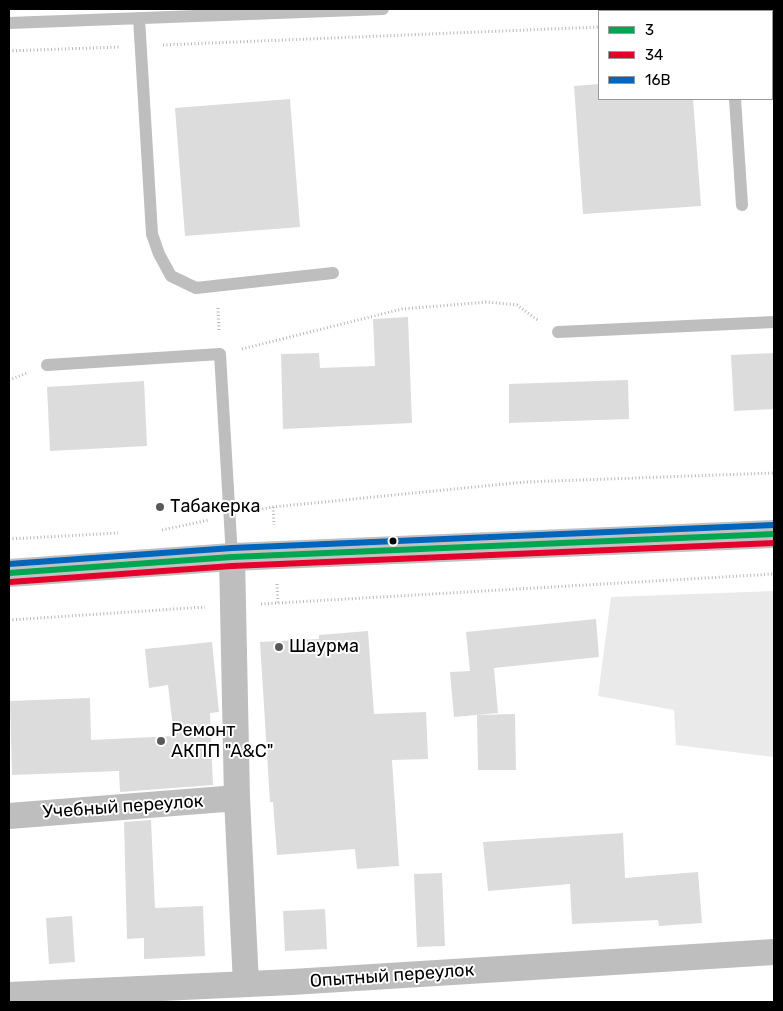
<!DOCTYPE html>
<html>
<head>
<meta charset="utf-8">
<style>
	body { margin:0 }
	#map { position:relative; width:783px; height:1011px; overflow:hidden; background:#fff; font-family:Rubik,sans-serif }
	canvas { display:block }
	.frame { position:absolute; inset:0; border:10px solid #000; pointer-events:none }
	.legend { position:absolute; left:598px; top:10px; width:175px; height:90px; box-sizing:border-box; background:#fff; border:1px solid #999; margin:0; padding:6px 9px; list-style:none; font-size:15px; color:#000 }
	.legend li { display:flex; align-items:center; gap:10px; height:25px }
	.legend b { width:25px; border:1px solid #999 }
</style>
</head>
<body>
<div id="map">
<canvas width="783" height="1011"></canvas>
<div class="frame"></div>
<ul class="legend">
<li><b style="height:6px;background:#00a651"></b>3</li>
<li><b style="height:6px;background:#e4002b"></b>34</li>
<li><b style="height:6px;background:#0065bd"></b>16В</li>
</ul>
</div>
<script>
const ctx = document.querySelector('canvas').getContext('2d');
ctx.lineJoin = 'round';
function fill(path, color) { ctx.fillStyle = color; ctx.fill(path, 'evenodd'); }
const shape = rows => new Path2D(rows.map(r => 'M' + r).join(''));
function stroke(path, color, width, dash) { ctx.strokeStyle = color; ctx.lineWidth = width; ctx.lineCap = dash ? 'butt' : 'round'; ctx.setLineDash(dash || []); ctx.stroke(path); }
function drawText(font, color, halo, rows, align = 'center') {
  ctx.font = font + ' Rubik,sans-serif'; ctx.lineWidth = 4; ctx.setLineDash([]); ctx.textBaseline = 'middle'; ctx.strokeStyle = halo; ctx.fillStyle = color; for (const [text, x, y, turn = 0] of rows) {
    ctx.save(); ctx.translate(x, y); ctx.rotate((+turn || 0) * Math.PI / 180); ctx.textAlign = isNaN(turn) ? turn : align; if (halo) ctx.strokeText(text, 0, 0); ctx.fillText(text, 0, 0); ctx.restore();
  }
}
fill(shape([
	[774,591,774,757,676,745,674,710,598,696,611,597]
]), '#eaeaea');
fill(shape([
	[599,84,599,99,693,99,701,206,583,214,574,86],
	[290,99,300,227,185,236,175,108],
	[408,317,412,423,283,429,281,354,319,353,320,368,375,366,373,319],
	[774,353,774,409,734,411,731,355],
	[628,380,629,419,509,423,509,384],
	[144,381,147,446,50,451,47,387],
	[596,619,599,657,494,668,498,713,454,717,450,672,470,671,466,632],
	[368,631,374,714,426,712,428,759,392,760,399,866,357,869,355,849,277,855,273,802,270,802,260,642,319,639,319,635],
	[212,642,219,712,210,713,213,785,120,792,119,771,12,775,10,701,90,698,91,740,174,736,168,685,149,688,145,649],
	[515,714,516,770,478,770,477,715],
	[151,820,155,908,203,906,205,956,144,959,144,938,127,939,124,822],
	[623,833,625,878,698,872,702,923,659,926,658,920,572,924,570,884,488,891,483,842],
	[442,873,445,946,417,947,414,874],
	[325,909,327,949,285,951,283,911],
	[72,916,75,962,49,964,46,918]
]), '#dcdcdc');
stroke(shape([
	[772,19,774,19],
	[163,45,599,27],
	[9,51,119,47],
	[218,308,219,332],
	[242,349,402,309,487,302,517,305,539,321],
	[9,380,27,373],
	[273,507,274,525],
	[252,511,273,507,525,482,774,473],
	[162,530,209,520],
	[9,539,118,533],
	[277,584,278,603],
	[261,604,774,574],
	[9,620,205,607]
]), '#b8b8b8', 3, [1, 2.5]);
stroke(shape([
	[729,9,729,11],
	[139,18,152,234,159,254,171,276,196,288,333,273],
	[9,23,383,9],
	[735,99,742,205],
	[558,332,774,322],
	[47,365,220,354,232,557]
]), '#bebebe', 12);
stroke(shape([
	[232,557,237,798,246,984],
	[9,816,237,798],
	[9,995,292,982,774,952]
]), '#bebebe', 26);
stroke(shape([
	[9,573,232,557,774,534]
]), '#c1c1c1', 28);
stroke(shape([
	[9,573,232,557,774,534]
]), '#00a651', 6);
stroke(shape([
	[10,582,232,566,774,543]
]), '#e4002b', 6);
stroke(shape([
	[9,564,232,548,774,525]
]), '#0065bd', 6);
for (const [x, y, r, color] of [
	[160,507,5,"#595959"],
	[393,541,4.5,"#000"],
	[279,647,5,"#595959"],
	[161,741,5,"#595959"]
]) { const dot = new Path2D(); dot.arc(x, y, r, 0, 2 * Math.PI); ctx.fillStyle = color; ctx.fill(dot); stroke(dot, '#fff', 2); }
drawText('18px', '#000', '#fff', [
	["Табакерка",170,507],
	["Шаурма",289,647],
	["Ремонт",171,731],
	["АКПП \"A&C\"",171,752]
], 'left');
drawText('18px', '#000', '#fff', [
	["Учебный переулок",123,807,-4],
	["Опытный переулок",392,976,-4]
]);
</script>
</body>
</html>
